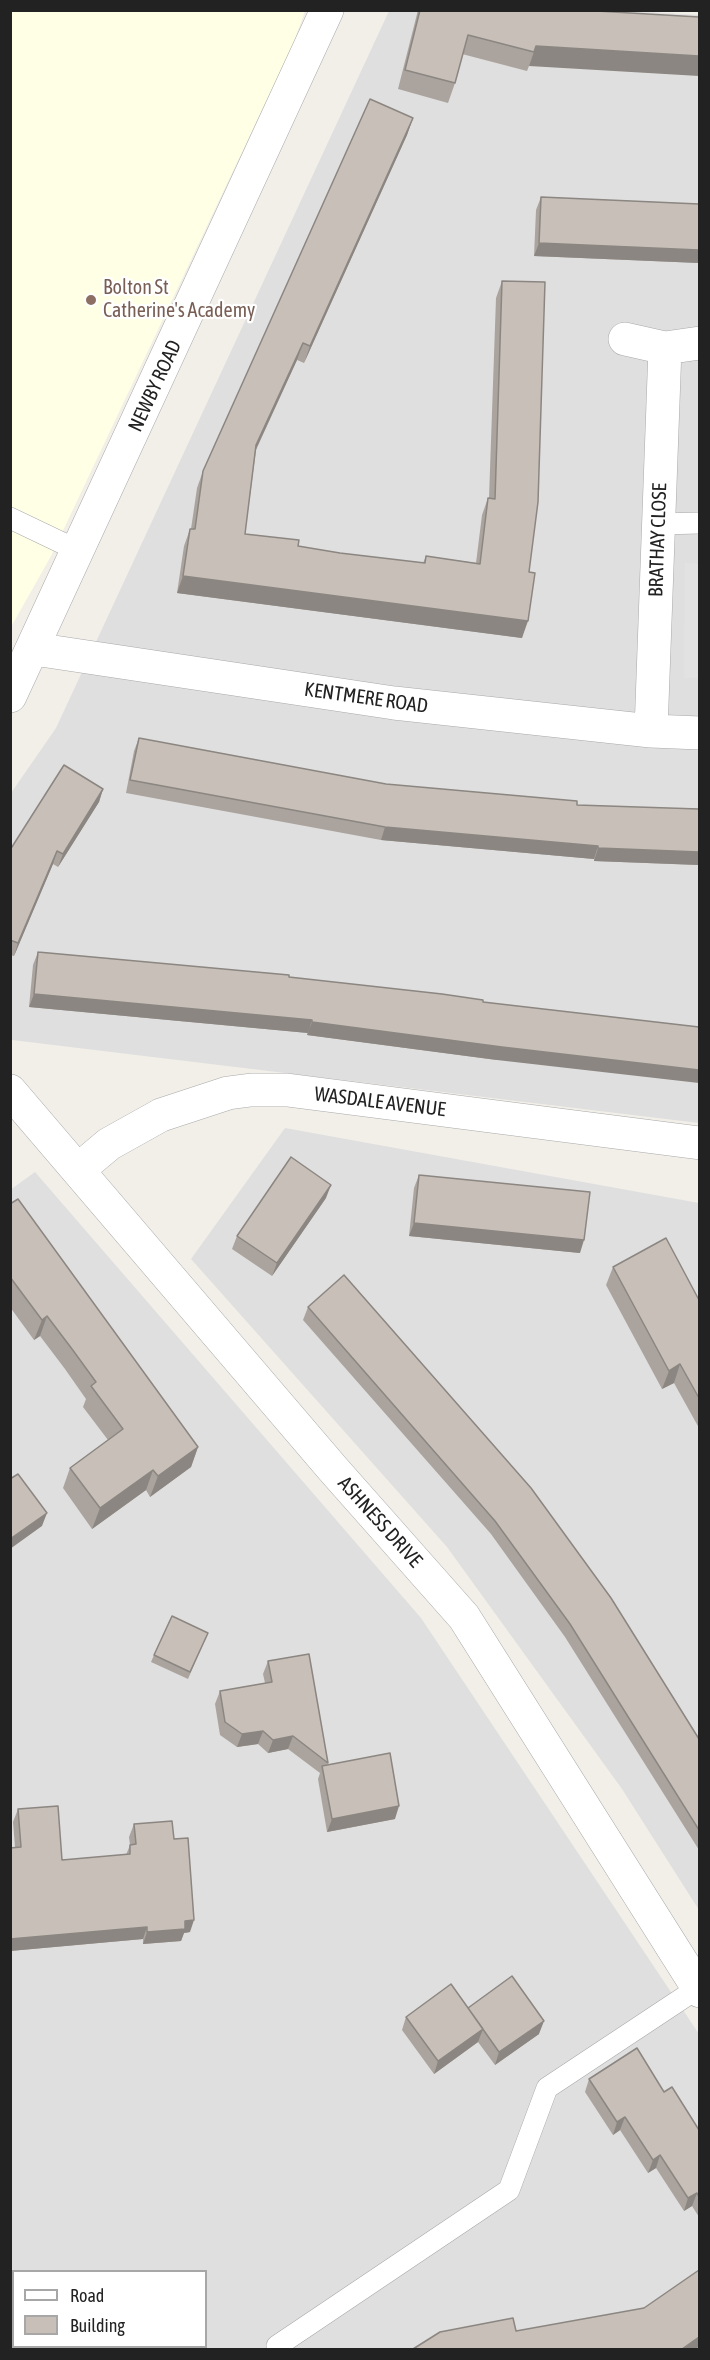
<!DOCTYPE html>
<html>
<head>
<meta charset="utf-8">
<style>
	body { margin:0 }
	#map { position:relative; width:710px; height:2360px; overflow:hidden; background:#f2efe9; font-family:"Asap Condensed",sans-serif }
	canvas { display:block }
	.frame { position:absolute; inset:0; border:12px solid #222; pointer-events:none }
	.legend { position:absolute; left:12px; top:2270px; width:195px; height:78px; box-sizing:border-box; background:#fff; border:2px solid #a7a7a7; margin:0; padding:8px 10px; list-style:none; font-size:18px; color:#222 }
	.legend li { display:flex; align-items:center; gap:12px; height:30px }
	.legend b { width:30px; border:2px solid #a7a7a7 }
</style>
</head>
<body>
<div id="map">
<canvas width="710" height="2360"></canvas>
<div class="frame"></div>
<ul class="legend">
<li><b style="height:8px;background:#fff"></b>Road</li>
<li><b style="height:16px;background:#c7bfb8"></b>Building</li>
</ul>
</div>
<script>
const ctx = document.querySelector('canvas').getContext('2d');
ctx.lineJoin = 'round';
function fill(path, color) { ctx.fillStyle = color; ctx.fill(path, 'evenodd'); }
const shape = rows => new Path2D(rows.map(r => 'M' + r).join(''));
function stroke(path, color, width, dash) { ctx.strokeStyle = color; ctx.lineWidth = width; ctx.lineCap = dash ? 'butt' : 'round'; ctx.setLineDash(dash || []); ctx.stroke(path); }
function drawText(font, color, halo, rows, align = 'center') {
  ctx.font = font + ' "Asap Condensed",sans-serif'; ctx.lineWidth = 4.5; ctx.setLineDash([]); ctx.textBaseline = 'middle'; ctx.strokeStyle = halo; ctx.fillStyle = color; for (const [text, x, y, turn = 0] of rows) {
    ctx.save(); ctx.translate(x, y); ctx.rotate((+turn || 0) * Math.PI / 180); ctx.textAlign = isNaN(turn) ? turn : align; if (halo) ctx.strokeText(text, 0, 0); ctx.fillText(text, 0, 0); ctx.restore();
  }
}
fill(shape([
	[610,10,699,15,699,1123,12,1040,11,1038,11,793,56,728,389,11],
	[285,1128,699,1203,699,1910,622,1789,447,1547,191,1259],
	[35,1172,421,1618,699,2034,699,2349,28,2349,27,2347,206,2346,206,2272,14,2272,13,2313,11,2305,10,1190]
]), '#e0dfdf');
fill(shape([
	[11,11,305,11,293,44,51,556,11,627]
]), '#ffffe5');
fill(shape([
	[685,563,699,564,699,678,684,678]
]), '#e2e2e2');
const lane = shape([
	[10,518,79,551],
	[658,524,700,523],
	[277,2346,509,2190,547,2088,698,1988]
]);
const street = shape([
	[625,339,665,348,700,343],
	[34,649,394,703,651,731,700,733],
	[10,696,327,10],
	[651,731,665,348],
	[10,1091,333,1469,464,1617,700,1991],
	[78,1170,109,1144,161,1115,228,1093,251,1090,287,1090,700,1143]
]);
stroke(lane, '#a9a9a9', 22);
stroke(street, '#a9a9a9', 34);
stroke(lane, '#fff', 21);
stroke(street, '#fff', 33);
fill(shape([
	[418,10,579,10,529,66,527,71,462,54,455,83,448,103,398,89],
	[413,118,407,135,304,363,297,360,256,450,245,534,298,546,340,553,423,563,426,556,476,563,482,515,488,498,489,498,496,298,502,281,529,572,522,638,177,593,184,546,190,529,191,529,197,488,203,471],
	[541,197,699,204,699,263,534,256,536,210],
	[139,738,386,784,577,805,699,809,699,865,594,861,594,859,381,840,126,793,134,751],
	[103,789,99,802,58,867,53,864,14,956,10,955,10,850],
	[38,952,289,977,483,1002,497,1060,307,1035,308,1033,29,1007,33,965],
	[419,1175,580,1253,409,1236,414,1188],
	[326,1198,272,1276,232,1249,237,1236],
	[10,1204,198,1447,191,1467,150,1497,146,1490,92,1529,63,1488,70,1468,108,1440,83,1407,86,1399,65,1369,40,1336,34,1340,10,1307],
	[613,1267,699,1300,699,1428,674,1383,662,1389,606,1285],
	[308,1307,699,1739,699,1850,565,1637,491,1534,303,1320],
	[208,1633,188,1679,151,1662,154,1655],
	[268,1661,328,1763,327,1765,395,1819,327,1832,318,1779,320,1773,288,1749,268,1753,258,1744,237,1747,220,1735,215,1704,220,1691,265,1683,263,1674],
	[18,1809,62,1860,126,1855,130,1845,129,1837,134,1824,174,1839,190,1932,184,1933,181,1941,143,1944,143,1939,10,1951,10,1848,15,1847,13,1822],
	[468,2008,539,2034,495,2065,478,2042,434,2074,402,2030,406,2017],
	[589,2079,664,2092,699,2130,699,2217,692,2206,684,2211,656,2168,648,2173,620,2130,613,2135,585,2092]
]), '#aba49e');
fill(shape([
	[536,46,699,56,699,76,529,66],
	[413,118,407,135,304,363,310,346],
	[539,243,699,250,699,263,534,256],
	[303,343,297,360,250,462,256,445],
	[183,576,528,621,522,638,177,593],
	[103,789,99,802,58,867,63,854],
	[385,827,598,846,594,859,381,840],
	[598,848,699,852,699,865,594,861],
	[57,851,53,864,14,956,18,943],
	[34,994,312,1020,308,1033,29,1007],
	[312,1022,699,1070,699,1083,497,1060,307,1035],
	[331,1185,326,1198,272,1276,277,1263],
	[414,1223,584,1240,580,1253,409,1236],
	[47,1316,40,1336,34,1340,42,1320],
	[680,1364,674,1383,662,1389,669,1371],
	[198,1447,191,1467,150,1497,158,1476],
	[153,1470,146,1490,92,1529,100,1508],
	[47,1513,42,1526,10,1549,10,1539],
	[263,1731,258,1744,237,1747,242,1734],
	[293,1736,288,1749,268,1753,273,1740],
	[399,1806,395,1819,327,1832,332,1819],
	[194,1920,190,1932,184,1933,181,1941,143,1944,147,1932,185,1921],
	[147,1927,143,1939,10,1951,10,1939],
	[544,2021,539,2034,495,2065,499,2052],
	[483,2029,478,2042,434,2074,438,2061],
	[625,2117,620,2130,613,2135,617,2122],
	[660,2155,656,2168,648,2173,653,2160],
	[697,2193,692,2206,684,2211,688,2198],
	[699,2337,699,2347,695,2349,682,2349]
]), '#8b8681');
const building = shape([
	[420,10,579,10,699,17,699,56,536,46,534,52,468,35,455,83,405,70,420,10],
	[370,99,413,118,310,346,303,343,256,445,245,534,299,540,298,546,340,553,425,563,426,556,480,564,488,498,495,499,502,281,545,282,538,502,529,572,535,573,528,621,183,576,190,529,195,529,203,471,370,99],
	[541,197,699,204,699,250,539,243,541,197],
	[139,738,386,784,577,801,577,805,699,809,699,852,598,848,598,846,385,827,130,780,139,738],
	[64,765,103,789,63,854,57,851,18,943,10,940,10,850,64,765],
	[38,952,289,975,289,977,442,994,483,1000,483,1002,699,1027,699,1070,502,1047,312,1022,312,1020,34,994,38,952],
	[291,1157,331,1185,277,1263,237,1236,291,1157],
	[419,1175,590,1192,584,1240,414,1223,419,1175],
	[18,1199,198,1447,158,1476,153,1470,100,1508,70,1468,123,1429,91,1386,96,1382,72,1349,47,1316,42,1320,10,1277,10,1204,18,1199],
	[666,1238,699,1300,699,1398,680,1364,669,1371,613,1267,666,1238],
	[344,1275,531,1488,611,1598,699,1739,699,1830,570,1624,495,1521,308,1307,344,1275],
	[18,1474,47,1513,10,1539,10,1479,18,1474],
	[172,1616,208,1633,190,1672,154,1655,172,1616],
	[309,1654,328,1763,293,1736,273,1740,263,1731,242,1734,225,1722,220,1691,272,1682,268,1661,309,1654],
	[390,1753,399,1806,332,1819,322,1766,390,1753],
	[58,1806,62,1860,130,1854,130,1845,136,1844,134,1824,172,1821,174,1839,188,1838,194,1920,185,1921,185,1929,147,1932,147,1927,10,1939,10,1848,21,1847,18,1809,58,1806],
	[512,1976,544,2021,499,2052,468,2008,512,1976],
	[451,1984,483,2029,438,2061,406,2017,451,1984],
	[637,2048,664,2092,672,2087,699,2130,699,2197,697,2193,688,2198,660,2155,653,2160,625,2117,617,2122,589,2079,637,2048],
	[699,2270,699,2337,682,2349,413,2349,440,2332,513,2318,516,2331,644,2308,699,2270]
]);
fill(building, '#c7bfb8');
stroke(building, '#8b8681', 1.5);
for (const [x, y, r, color] of [
	[91,300,6,"#8d6e63"]
]) { const dot = new Path2D(); dot.arc(x, y, r, 0, 2 * Math.PI); ctx.fillStyle = color; ctx.fill(dot); stroke(dot, '#fff', 2); }
drawText('20px', '#785e54', '#fff', [
	["Bolton St",103,288],
	["Catherine's Academy",103,311]
], 'left');
drawText('20px', '#222', '#fff', [
	["NEWBY ROAD",155,386,-65],
	["BRATHAY CLOSE",658,540,-88],
	["KENTMERE ROAD",366,698,8],
	["WASDALE AVENUE",380,1102,7],
	["ASHNESS DRIVE",380,1522,48]
]);
</script>
</body>
</html>
